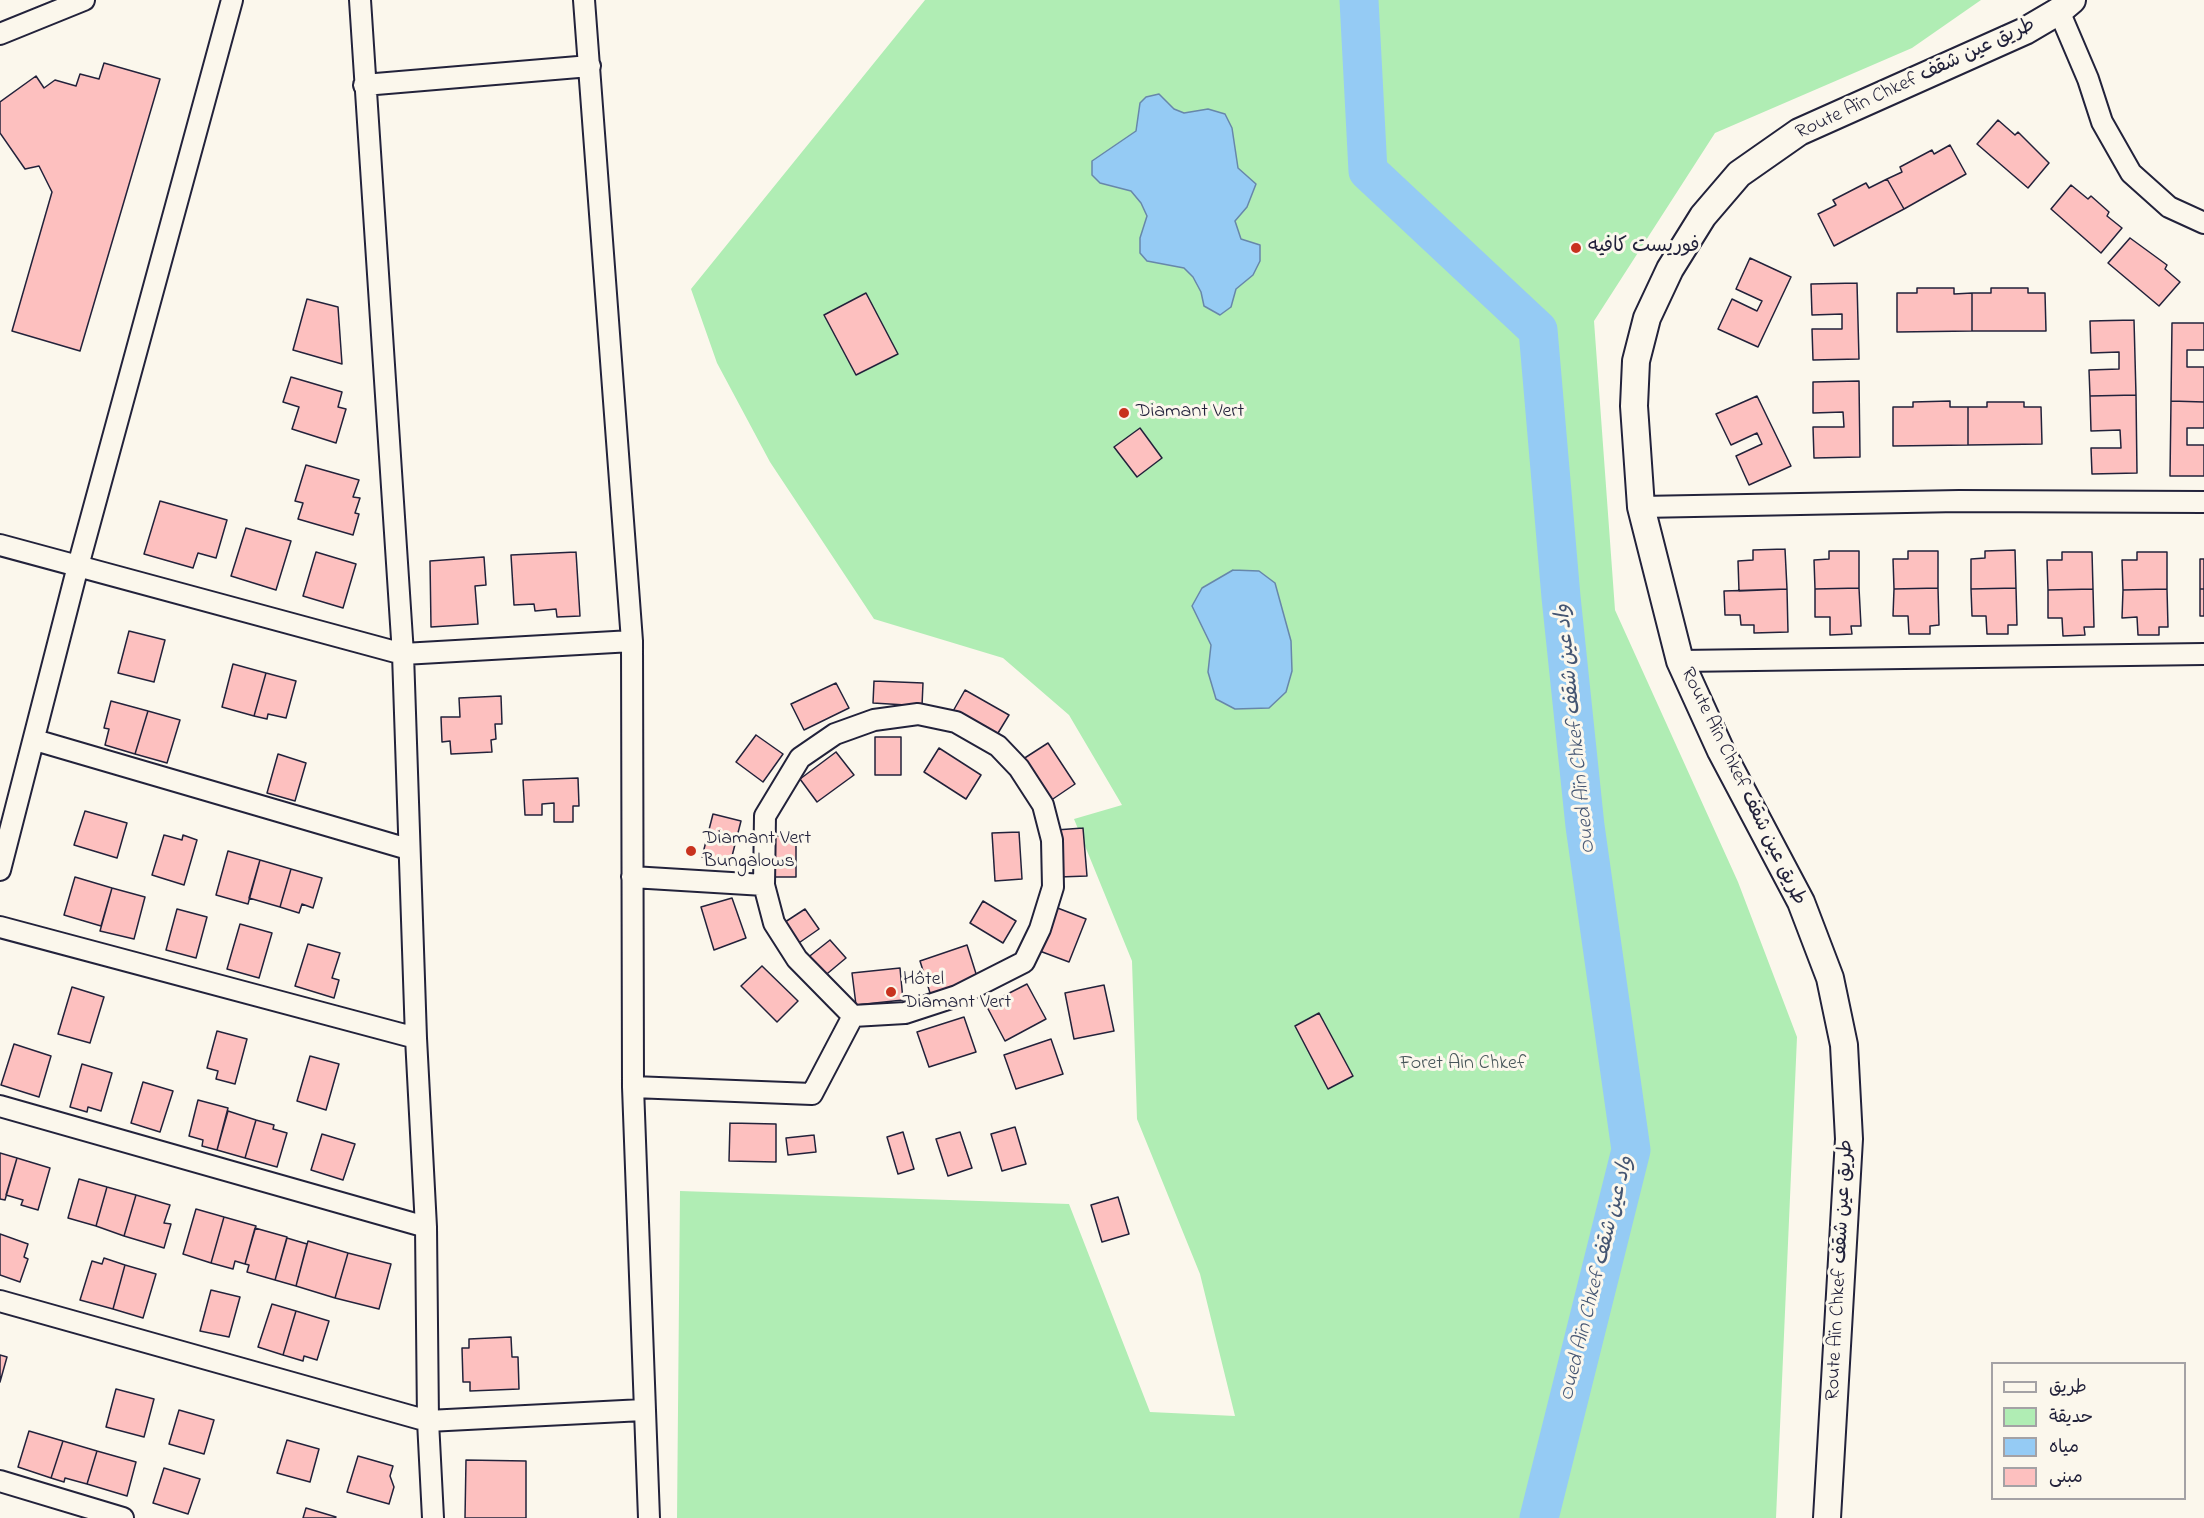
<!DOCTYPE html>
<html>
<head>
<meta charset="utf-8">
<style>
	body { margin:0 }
	#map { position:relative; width:2204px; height:1518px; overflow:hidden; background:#fbf7ec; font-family:"Indie Flower","Playpen Sans Arabic",sans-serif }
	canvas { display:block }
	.legend { position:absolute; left:1991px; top:1362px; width:195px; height:138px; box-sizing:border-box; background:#fbf7ec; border:2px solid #a4a2a5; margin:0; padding:8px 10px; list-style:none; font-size:18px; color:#22223b }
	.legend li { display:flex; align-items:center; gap:12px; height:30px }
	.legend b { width:30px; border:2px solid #a4a2a5 }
</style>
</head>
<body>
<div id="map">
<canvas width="2204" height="1518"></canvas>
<ul class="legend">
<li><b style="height:8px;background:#fbf7ec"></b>طريق</li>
<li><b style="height:16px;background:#b0edb4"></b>حديقة</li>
<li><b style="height:16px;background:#95cbf4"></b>مياه</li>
<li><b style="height:16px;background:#fdc0bf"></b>مبنى</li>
</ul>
</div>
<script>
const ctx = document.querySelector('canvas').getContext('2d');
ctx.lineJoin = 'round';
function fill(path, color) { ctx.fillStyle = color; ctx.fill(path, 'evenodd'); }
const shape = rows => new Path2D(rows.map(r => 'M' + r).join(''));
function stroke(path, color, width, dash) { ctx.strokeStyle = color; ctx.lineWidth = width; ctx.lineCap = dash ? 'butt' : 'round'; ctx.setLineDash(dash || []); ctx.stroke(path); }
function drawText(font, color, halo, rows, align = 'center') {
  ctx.font = font + ' "Indie Flower","Playpen Sans Arabic",sans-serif'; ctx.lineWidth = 6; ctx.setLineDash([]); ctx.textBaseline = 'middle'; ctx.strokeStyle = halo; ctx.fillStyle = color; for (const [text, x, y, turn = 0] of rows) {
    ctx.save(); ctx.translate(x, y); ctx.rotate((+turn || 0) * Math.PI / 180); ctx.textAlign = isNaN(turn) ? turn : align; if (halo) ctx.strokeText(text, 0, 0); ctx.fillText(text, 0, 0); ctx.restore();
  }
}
fill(shape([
	[925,0,1981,0,1912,48,1715,133,1594,321,1615,610,1738,882,1797,1037,1776,1518,677,1518,680,1191,1069,1204,1150,1412,1235,1416,1200,1274,1137,1119,1132,961,1074,819,1122,805,1069,715,1003,658,874,619,770,462,717,363,691,289]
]), '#b0edb4');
const water = shape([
	[1159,94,1174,109,1184,113,1208,109,1225,114,1232,128,1238,168,1256,184,1247,207,1235,221,1241,239,1260,245,1260,261,1253,275,1236,289,1231,307,1220,315,1204,306,1201,292,1193,277,1184,268,1147,261,1140,253,1140,238,1147,216,1141,203,1131,191,1100,183,1092,175,1092,161,1136,131,1140,103,1146,97,1159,94],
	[1233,570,1259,571,1275,583,1291,641,1292,671,1286,692,1269,708,1235,709,1216,699,1208,672,1211,645,1192,606,1202,588,1233,570]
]);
fill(water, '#95cbf4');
stroke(water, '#6787aa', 1.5);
stroke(shape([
	[1359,0,1368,171,1538,330,1561,597,1585,826,1631,1150,1539,1518]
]), '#95cbf4', 39);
const building = shape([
	[104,63,160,79,80,351,12,331,52,192,39,166,25,169,0,133,0,102,36,76,44,88,55,80,76,86,80,74,99,79,104,63],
	[1998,120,2015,135,2018,132,2049,163,2028,188,1977,144,1998,120],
	[1950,145,1966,174,1904,209,1887,179,1902,172,1900,167,1932,150,1934,154,1950,145],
	[1887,179,1904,209,1834,246,1818,214,1836,205,1833,200,1866,183,1869,188,1887,179],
	[2071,185,2088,199,2091,196,2109,212,2107,216,2122,228,2101,253,2051,209,2071,185],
	[2130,238,2167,265,2165,269,2180,282,2159,306,2108,263,2130,238],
	[1750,258,1791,277,1758,347,1718,329,1732,299,1757,311,1762,301,1736,289,1750,258],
	[1857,283,1859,359,1813,360,1812,329,1842,329,1842,314,1812,315,1811,284,1857,283],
	[1917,288,1954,288,1954,294,1972,293,1972,331,1897,332,1897,293,1917,293,1917,288],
	[1991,288,2028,288,2028,293,2045,293,2046,331,1972,331,1972,293,1991,293,1991,288],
	[866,293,898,354,856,375,824,315,866,293],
	[307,299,338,307,342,364,293,350,307,299],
	[2134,320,2136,395,2090,396,2089,370,2119,369,2119,352,2091,353,2090,321,2134,320],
	[2172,323,2204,323,2204,350,2187,350,2187,367,2204,367,2204,402,2171,401,2172,323],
	[291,377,342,392,338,407,346,409,336,443,292,429,299,407,283,402,291,377],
	[1859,381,1860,457,1814,458,1813,427,1844,427,1843,412,1813,413,1813,382,1859,381],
	[2136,395,2137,473,2092,474,2091,448,2121,448,2120,430,2091,431,2090,396,2136,395],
	[1757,396,1791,466,1749,485,1736,456,1762,444,1757,433,1731,445,1716,414,1757,396],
	[1950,401,1950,407,1968,407,1968,445,1893,446,1893,407,1913,407,1913,402,1950,401],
	[2171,401,2204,402,2204,428,2187,428,2187,445,2204,445,2204,476,2170,476,2171,401],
	[1987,402,2024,402,2024,407,2041,407,2042,444,1968,445,1968,407,1987,407,1987,402],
	[1140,428,1162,458,1137,477,1114,447,1140,428],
	[306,465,359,480,353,497,360,498,355,513,359,514,353,535,298,519,303,503,295,501,306,465],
	[160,501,227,520,216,558,198,553,193,568,144,554,160,501],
	[246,528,291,541,276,590,231,576,246,528],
	[1785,549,1787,589,1739,591,1738,561,1753,560,1753,550,1785,549],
	[2015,550,2016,588,1971,589,1971,559,1985,558,1985,551,2015,550],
	[1829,551,1859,551,1859,588,1815,589,1814,560,1829,559,1829,551],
	[1908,551,1938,551,1938,588,1894,589,1893,559,1908,559,1908,551],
	[316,552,356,564,343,608,303,596,316,552],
	[576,552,580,616,557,617,556,609,535,611,534,604,514,605,511,555,576,552],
	[2062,552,2092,552,2093,589,2048,590,2047,560,2062,560,2062,552],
	[2137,552,2167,552,2167,589,2123,590,2122,560,2137,560,2137,552],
	[484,557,486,585,475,586,478,624,431,627,430,561,484,557],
	[2200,559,2204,559,2204,589,2200,589,2200,559],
	[1859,588,1861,626,1851,626,1852,634,1830,635,1830,617,1815,617,1815,589,1859,588],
	[1938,588,1939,625,1930,626,1930,634,1909,634,1908,616,1893,616,1894,589,1938,588],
	[2016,588,2017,625,2008,625,2008,634,1987,634,1986,616,1972,616,1971,589,2016,588],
	[1787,589,1788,632,1754,633,1754,625,1741,625,1740,615,1725,615,1724,591,1787,589],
	[2093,589,2094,627,2084,627,2085,635,2063,636,2062,618,2048,618,2048,590,2093,589],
	[2167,589,2168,627,2159,627,2159,635,2138,635,2137,617,2122,618,2123,590,2167,589],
	[2200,589,2204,589,2204,616,2200,616,2200,589],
	[129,631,165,640,154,682,118,673,129,631],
	[233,664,266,673,254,716,222,707,233,664],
	[266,673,296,681,286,718,268,714,267,719,254,716,266,673],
	[874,681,923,683,922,706,873,703,874,681],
	[836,683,849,708,804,730,791,704,836,683],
	[965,690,1009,715,995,738,952,713,965,690],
	[501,696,502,724,495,724,496,739,491,740,492,752,451,754,450,741,442,742,441,717,460,717,459,698,501,696],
	[111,701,148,711,135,754,105,745,109,729,104,728,111,701],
	[148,711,180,720,167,763,135,754,148,711],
	[756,735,783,754,763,782,736,762,756,735],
	[875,737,901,737,901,775,875,775,875,737],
	[1048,743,1075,784,1047,803,1020,761,1048,743],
	[939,748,981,775,966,799,924,772,939,748],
	[836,752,854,775,817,802,800,779,836,752],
	[278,754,306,763,295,801,267,793,278,754],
	[578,778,579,806,573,806,573,822,554,822,554,803,542,804,542,815,525,815,523,780,578,778],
	[85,811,127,823,117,858,74,845,85,811],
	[713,814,741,821,730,864,702,857,713,814],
	[1083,828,1087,876,1059,877,1056,830,1083,828],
	[1019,832,1022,879,995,881,992,833,1019,832],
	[164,835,182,840,183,835,197,840,184,885,152,875,164,835],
	[768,836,796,836,796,877,767,877,768,836],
	[228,851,260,860,248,904,216,895,228,851],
	[260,860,291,869,280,907,249,898,260,860],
	[291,869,322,878,313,908,302,904,299,913,280,907,291,869],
	[75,877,112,888,101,926,64,915,75,877],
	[112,888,145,897,134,939,100,931,112,888],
	[732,898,746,938,714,950,701,907,732,898],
	[983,901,1016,921,1003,943,970,923,983,901],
	[1055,907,1086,919,1069,962,1037,950,1055,907],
	[177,909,207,917,196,958,166,950,177,909],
	[805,909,819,929,793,947,779,926,805,909],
	[240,924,272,933,259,978,227,969,240,924],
	[830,940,846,958,822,978,806,959,830,940],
	[308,944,340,953,332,978,339,980,334,998,295,986,308,944],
	[967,945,978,980,931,996,920,961,967,945],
	[762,966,798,1001,777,1022,741,986,762,966],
	[900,968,903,1000,856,1005,852,973,900,968],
	[1027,984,1046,1019,1005,1041,986,1005,1027,984],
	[1104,985,1114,1031,1074,1039,1065,993,1104,985],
	[72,987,104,997,90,1043,58,1034,72,987],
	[1319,1013,1353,1076,1328,1089,1295,1026,1319,1013],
	[964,1017,976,1052,929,1067,917,1032,964,1017],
	[217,1031,247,1039,235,1084,216,1079,218,1071,207,1068,217,1031],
	[1051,1039,1063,1074,1016,1089,1004,1055,1051,1039],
	[14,1044,51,1056,39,1097,1,1085,14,1044],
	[310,1056,339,1064,326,1110,297,1101,310,1056],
	[82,1064,112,1073,101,1111,88,1107,87,1112,70,1107,82,1064],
	[143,1082,173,1091,160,1132,131,1123,143,1082],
	[198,1100,228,1108,217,1150,202,1146,203,1140,189,1136,198,1100],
	[228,1111,256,1120,245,1158,217,1150,228,1111],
	[256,1120,274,1125,273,1129,287,1133,277,1167,245,1158,256,1120],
	[730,1123,776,1124,776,1162,729,1161,730,1123],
	[1015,1127,1026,1164,1002,1171,991,1134,1015,1127],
	[903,1132,914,1169,898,1174,887,1137,903,1132],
	[960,1132,972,1168,948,1176,936,1139,960,1132],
	[322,1134,355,1144,343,1180,311,1170,322,1134],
	[814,1135,816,1152,788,1155,786,1138,814,1135],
	[0,1153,17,1158,5,1200,0,1199,0,1153],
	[17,1158,50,1168,38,1210,21,1205,23,1200,6,1195,17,1158],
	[79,1179,107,1187,96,1226,68,1218,79,1179],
	[107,1187,136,1195,124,1236,96,1226,107,1187],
	[136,1195,170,1205,164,1223,171,1224,164,1248,124,1236,136,1195],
	[1118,1197,1129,1234,1102,1242,1091,1205,1118,1197],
	[196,1209,224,1217,211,1263,183,1254,196,1209],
	[224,1217,256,1226,245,1264,235,1261,233,1269,211,1263,224,1217],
	[255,1228,287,1237,275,1280,247,1272,249,1265,245,1264,255,1228],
	[0,1234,28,1244,24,1257,28,1259,20,1282,0,1275,0,1234],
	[287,1238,307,1244,296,1286,275,1280,287,1238],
	[308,1241,348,1253,335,1298,296,1286,308,1241],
	[348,1253,391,1264,379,1309,335,1298,348,1253],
	[104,1258,125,1265,113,1309,80,1300,92,1261,102,1264,104,1258],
	[125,1265,156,1274,143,1318,113,1309,125,1265],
	[211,1290,240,1297,229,1337,200,1331,211,1290],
	[272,1304,296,1311,283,1355,258,1347,272,1304],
	[296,1311,329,1321,317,1360,304,1356,303,1361,283,1355,296,1311],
	[511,1337,512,1357,518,1357,519,1389,470,1391,470,1382,463,1382,462,1348,469,1348,469,1339,511,1337],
	[0,1355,7,1357,0,1382,0,1355],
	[116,1389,154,1399,144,1437,106,1427,116,1389],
	[179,1410,214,1420,204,1454,169,1444,179,1410],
	[29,1431,63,1441,51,1478,18,1467,29,1431],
	[287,1440,319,1449,310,1482,277,1473,287,1440],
	[63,1441,97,1451,87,1484,65,1478,64,1482,51,1478,63,1441],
	[97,1451,136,1462,127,1496,87,1484,97,1451],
	[358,1456,393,1466,390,1476,394,1487,389,1504,347,1492,358,1456],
	[466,1460,526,1461,526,1518,465,1518,466,1460],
	[164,1468,200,1479,188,1514,153,1503,164,1468],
	[306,1508,336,1517,335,1518,303,1518,306,1508]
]);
fill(building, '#fdc0bf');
stroke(building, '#22223b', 1.5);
const minor = shape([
	[360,0,403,654,416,1038,426,1227,428,1421,433,1518],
	[584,0,632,641,633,1087,649,1518],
	[2059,11,2088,79,2102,122,2131,173,2169,207,2204,223],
	[0,34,84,0],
	[364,85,590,66],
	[1641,507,1959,501,2204,502],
	[0,545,403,654,632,641],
	[1680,661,2204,654],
	[35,740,408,849],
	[0,870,78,566,232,0],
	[632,877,764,885],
	[0,927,416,1038],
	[633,1087,812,1094,853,1016,905,1013,957,996,1024,962,1040,929,1053,887,1052,840,1043,805,1019,768,998,746,956,722,918,714,874,720,835,734,800,758,765,816,764,885,774,923,797,959,853,1016],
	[0,1106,426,1227],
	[0,1301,428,1421,643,1410],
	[0,1481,123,1518]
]);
const tertiary = shape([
	[1827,1518,1849,1139,1844,1045,1830,978,1801,902,1721,751,1680,661,1641,507,1634,406,1636,361,1647,318,1670,269,1703,216,1739,174,1799,132,2025,31,2059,11,2072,0]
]);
stroke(minor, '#22223b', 24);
stroke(tertiary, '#22223b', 30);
stroke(minor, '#fbf7ec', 20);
stroke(tertiary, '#fbf7ec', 26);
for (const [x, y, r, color] of [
	[1576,248,6,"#c8321e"],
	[1124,413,6,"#c8321e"],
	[691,851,6,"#c8321e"],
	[891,992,6,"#c8321e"]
]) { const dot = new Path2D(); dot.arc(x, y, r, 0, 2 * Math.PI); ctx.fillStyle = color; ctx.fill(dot); stroke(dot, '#fbf7ec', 2); }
drawText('20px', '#22223b', '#fbf7ec', [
	["Route Aïn Chkef طريق عين شقف",1916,80,-25],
	["Route Aïn Chkef طريق عين شقف",1742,787,64],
	["Route Aïn Chkef طريق عين شقف",1841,1270,-87]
]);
drawText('20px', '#22223b', '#fbf7ec', [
	["فوريست كافيه",1588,248],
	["Diamant Vert",1136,413],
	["Diamant Vert",703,840],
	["Bungalows",703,863],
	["Hôtel",903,981],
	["Diamant Vert",903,1004]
], 'left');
drawText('20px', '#465559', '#fbf7ec', [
	["Foret Ain Chkef",1463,1065]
]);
drawText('italic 21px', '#445572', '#fbf7ec', [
	["Oued Aïn Chkef واد عين شقف",1577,729,-96],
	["Oued Aïn Chkef واد عين شقف",1598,1279,-76]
]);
</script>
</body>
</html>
